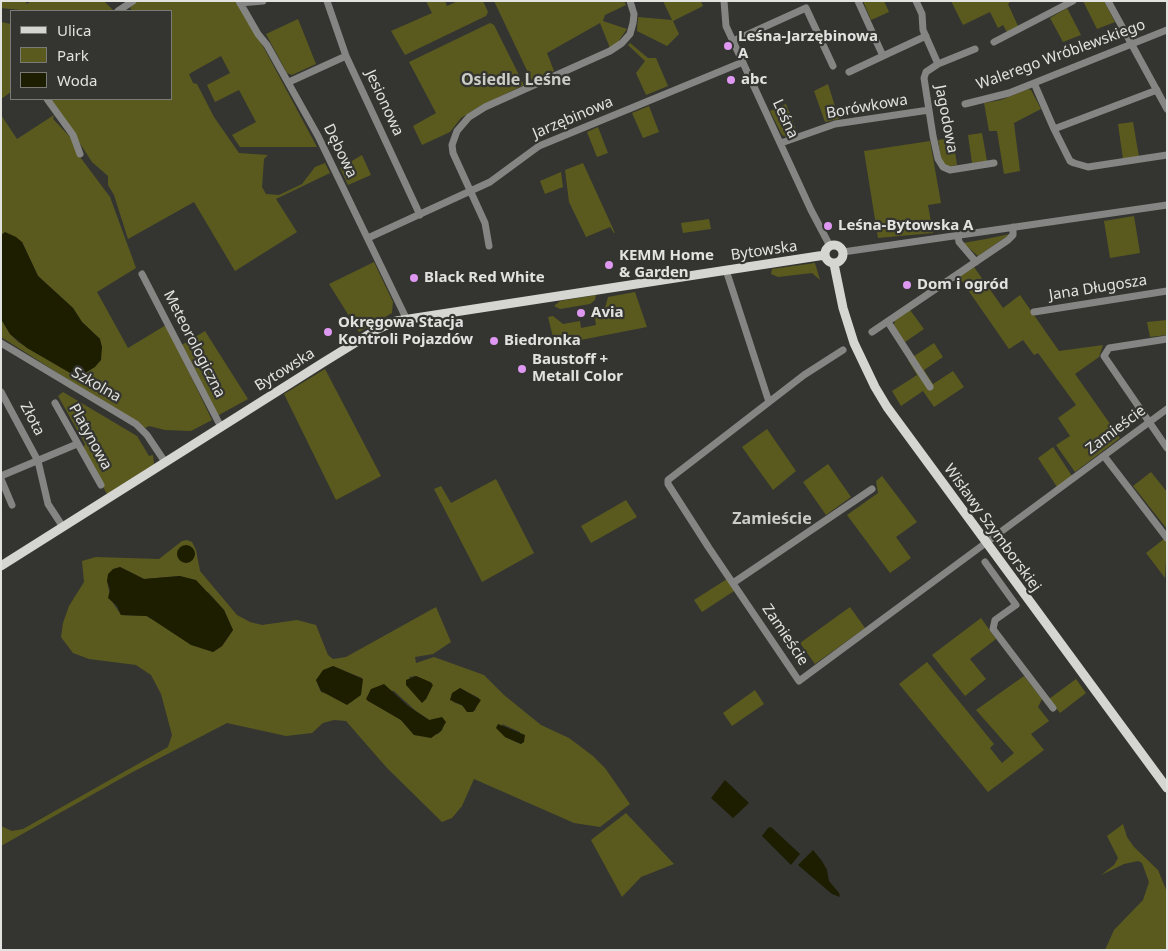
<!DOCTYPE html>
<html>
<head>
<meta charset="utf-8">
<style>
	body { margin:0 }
	#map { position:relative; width:1168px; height:951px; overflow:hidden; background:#343530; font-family:"Noto Sans",sans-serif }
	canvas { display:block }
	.frame { position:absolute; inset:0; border:2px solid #e2e2e0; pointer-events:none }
	.legend { position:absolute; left:10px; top:10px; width:162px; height:90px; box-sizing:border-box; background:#343530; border:1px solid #7a7a76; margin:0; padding:6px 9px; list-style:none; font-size:15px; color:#e2e2e0 }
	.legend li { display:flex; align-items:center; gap:10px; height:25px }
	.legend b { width:25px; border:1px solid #7a7a76 }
</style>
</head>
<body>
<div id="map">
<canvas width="1168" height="951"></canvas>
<div class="frame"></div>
<ul class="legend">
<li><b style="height:6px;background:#d5d6d1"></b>Ulica</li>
<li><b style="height:14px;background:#5a5a1f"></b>Park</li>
<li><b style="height:14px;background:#1d1d00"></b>Woda</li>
</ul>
</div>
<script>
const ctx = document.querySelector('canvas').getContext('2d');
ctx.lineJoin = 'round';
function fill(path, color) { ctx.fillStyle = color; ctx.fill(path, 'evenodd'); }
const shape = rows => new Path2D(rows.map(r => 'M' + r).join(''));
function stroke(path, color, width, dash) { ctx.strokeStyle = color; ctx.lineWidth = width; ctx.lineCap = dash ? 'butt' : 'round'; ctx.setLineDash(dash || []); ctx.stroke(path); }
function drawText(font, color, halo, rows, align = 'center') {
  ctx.font = font + ' "Noto Sans",sans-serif'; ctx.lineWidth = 4.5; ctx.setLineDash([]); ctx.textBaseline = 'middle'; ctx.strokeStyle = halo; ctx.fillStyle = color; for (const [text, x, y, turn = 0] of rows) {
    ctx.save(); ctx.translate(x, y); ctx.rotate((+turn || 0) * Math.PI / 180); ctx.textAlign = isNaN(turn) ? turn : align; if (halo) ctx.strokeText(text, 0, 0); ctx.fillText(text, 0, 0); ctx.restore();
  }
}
fill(shape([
	[1,1,25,1,27,4,31,1,104,1,113,10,30,11,1,8],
	[137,1,235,1,250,22,317,147,240,147,232,135,256,122,239,90,215,102,207,85,230,73,221,56,189,74,193,83,197,84,214,117,239,153,268,155,264,159,262,187,266,194,279,195,302,184,315,167,325,163,330,173,276,199,297,232,235,271,194,202,128,239,114,195,108,185,108,176,92,162,51,99,171,99,171,11,132,11,130,8],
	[426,1,445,1,447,6,458,1,483,1,488,12,486,16,405,55,391,31,432,13],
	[494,1,624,1,626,5,605,15,603,21,627,29,618,42,610,48,600,23,547,53,554,71,532,81],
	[663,1,701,1,703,6,673,21,679,34,667,46,637,31,638,17,672,20],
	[863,1,884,1,889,12,871,20],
	[951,1,1011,1,1008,4,1018,26,1007,32,1003,25,998,28,990,12,963,25],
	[1083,1,1104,1,1115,22,1097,29],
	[1067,8,1081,35,1063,42,1050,18],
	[298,19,316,64,292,75,287,73,266,34],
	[1,22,11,24,11,92,1,99],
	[490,23,494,25,524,85,480,106,461,118,450,132,422,145,413,126,436,113,409,62],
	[630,43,648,58,656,58,668,86,646,95,636,73,645,61,628,45],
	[828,84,839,119,825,122,814,91],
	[1028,89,1031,90,1041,109,1014,123,1020,171,1004,174,997,131,989,131,984,103,1001,100],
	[786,104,797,132,786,137,782,135,770,111],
	[649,106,659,132,643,138,632,113],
	[1,115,17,139,54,115,53,119,72,139,77,153,110,197,136,268,97,292,128,348,166,325,212,420,191,431,165,430,149,426,145,428,1,337,1,319,10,334,18,342,72,374,100,339,82,322,73,308,38,276,22,242,1,235],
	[1133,122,1139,157,1123,159,1118,124],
	[598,127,608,153,597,157,587,132],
	[982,133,987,161,972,163,968,135],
	[953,138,957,165,946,167,942,164,938,140],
	[930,141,941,203,928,205,933,233,878,238,864,151],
	[362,155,371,175,348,185,340,168],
	[583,163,615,233,614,233,610,227,586,237,569,202,565,170],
	[561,172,563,187,545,194,540,181],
	[1134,216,1140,253,1110,258,1104,221],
	[709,219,711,229,683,233,681,223],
	[1010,234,978,256,963,243,986,239],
	[374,262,393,302,392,313,359,332,329,284],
	[815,263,820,280,812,273,778,277,771,274,772,269],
	[974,267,1003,308,1020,295,1059,351,1103,345,1099,357,1075,374,1120,438,1075,472,1056,445,1070,436,1058,418,1076,405,1038,353,1034,355,1023,340,1009,349,959,277],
	[635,292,647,327,555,345,548,317,553,316,563,324,580,321,581,328,596,325,595,319,605,308,608,297],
	[596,295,595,300,590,304,560,309,554,306,560,301],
	[910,310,924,329,905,342,894,325,895,320],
	[1167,320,1167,335,1150,337,1147,322],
	[205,331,248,399,217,416,180,346],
	[934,343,943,357,924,370,933,384,953,371,964,387,934,407,923,391,901,406,892,391,917,375,908,360],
	[325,369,381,476,336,500,284,394],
	[63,392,137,436,149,456,153,455,154,464,107,494,82,450,85,444,58,396],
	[767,429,796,471,773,490,742,447],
	[1053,447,1072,476,1057,487,1038,458],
	[828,464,851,497,826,515,803,482],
	[1151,472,1167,492,1167,529,1133,486],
	[882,476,917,522,896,537,911,558,890,573,847,515,878,493,876,481],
	[496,479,534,553,482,582,434,489,441,486,451,503],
	[626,500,637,517,591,543,581,526],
	[1164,539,1167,542,1165,578,1146,553],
	[187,540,192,542,196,550,200,571,237,615,250,622,262,625,297,620,316,625,328,655,333,659,346,657,436,607,451,642,433,654,415,657,416,663,434,657,484,675,504,695,541,725,569,738,593,756,605,768,630,804,600,827,574,823,474,779,462,806,452,818,442,822,387,768,346,721,334,720,323,723,312,733,286,736,227,723,129,774,1,846,1,826,12,831,23,829,168,747,172,735,169,724,161,694,151,675,136,665,89,659,73,653,61,637,63,623,69,606,84,582,82,561,96,557,159,559,182,541],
	[120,567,144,579,180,576,209,593,224,610,233,630,222,646,213,652,146,616,121,615,111,600,107,581],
	[333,666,362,678,352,702,321,692,318,685,316,680],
	[416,676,432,683,426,699,409,677],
	[460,688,479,698,475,711,453,702],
	[371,689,394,691,416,711,443,729,438,734,414,735,401,720,367,699],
	[502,724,520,732,521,744,505,737],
	[727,579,734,591,702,612,694,600],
	[850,607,865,628,815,664,800,643],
	[981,618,996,639,970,659,986,679,965,696,932,655],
	[927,662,994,744,990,748,1002,763,1014,753,976,710,1024,676,1042,699,1038,707,1049,721,1031,734,1044,750,988,792,899,684],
	[1076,679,1086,693,1060,713,1049,699],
	[755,690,764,704,732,726,723,713],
	[626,813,674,864,641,877,622,897,591,840],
	[1123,824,1127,837,1134,847,1158,870,1167,892,1167,950,1105,950,1114,930,1143,900,1149,882,1142,863,1138,861,1124,864,1101,875,1114,865,1118,858,1107,836]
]), '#5a5a1f');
fill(shape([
	[5,232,16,237,22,242,38,276,73,308,82,322,100,339,102,347,101,360,95,367,82,375,72,374,27,348,10,334,1,319,1,235],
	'177 554a9 9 0 1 1 18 0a9 9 0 1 1-18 0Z',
	[120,567,144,579,180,576,196,580,224,610,233,630,222,646,213,652,191,645,147,616,121,615,117,606,108,598,110,590,107,581,108,574,113,569],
	[333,666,363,679,361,695,347,705,321,691,316,680,323,670],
	[416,676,430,682,433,685,426,699,422,703,406,685,406,680],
	[384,684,408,706,429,720,442,717,446,722,441,731,431,738,414,735,401,720,368,701,366,699,371,689],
	[460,688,481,700,473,712,467,712,462,705,450,700,452,693],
	[498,724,525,735,524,742,521,744,505,737,496,728],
	[725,780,749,803,733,818,711,798],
	[771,827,800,854,791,865,762,836,768,828],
	[813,850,822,861,827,870,829,881,839,893,840,897,832,894,798,865]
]), '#1d1d00');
stroke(shape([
	[239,1,258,34,267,45,318,136,406,318],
	[327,1,346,56,420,215],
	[724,1,726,26,811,210,830,246],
	[858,1,883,56,926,36],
	[916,1,922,14,923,30,938,64],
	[1108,1,1167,109],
	[240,3,263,1],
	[118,11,133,1],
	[733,41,806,8,833,66],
	[994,42,1073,1],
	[975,49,938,64,926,72,924,78,933,136,938,159,943,167,950,170,994,163],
	[849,72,883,56],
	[289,82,346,56],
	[1034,83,1054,129,1070,161,1074,163,1088,167,1167,155],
	[47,99,73,135,80,154],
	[965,104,1009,93,1167,30],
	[1054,129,1157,90],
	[781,143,835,124,929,110],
	[958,236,959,242,976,262],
	[368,238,490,182,539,146,743,62],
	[489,246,485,223,453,153,452,145,457,131,469,117,485,107,610,51,622,43,630,34,633,23,634,14,630,1],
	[843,252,1167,205],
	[726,270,769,402],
	[142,274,221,427],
	[1034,312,1167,291],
	[888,322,930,387],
	[872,332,1008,240,1013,235,1013,227],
	[1167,339,1109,348,1104,356,1167,448],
	[1,343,136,424,147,435,165,462],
	[843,350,804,375,668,480,668,484,709,548,799,681,1167,409],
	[1,392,38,461,48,504,63,527],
	[55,403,101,485],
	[1104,456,1167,538],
	[1,476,77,444],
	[1,479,12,505],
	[985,562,1016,605,995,620,993,629,1053,708],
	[733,583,872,489]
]), '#858583', 7);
stroke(shape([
	'825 254a9 9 0 1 1 18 0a9 9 0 1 1-18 0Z',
	[834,264,843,308,854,343,875,387,887,407,1167,788],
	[1,566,324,362,376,330,396,321,825,255]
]), '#d5d6d1', 9);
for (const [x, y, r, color] of [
	[728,46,5,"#df98f1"],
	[731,80,5,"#df98f1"],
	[828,226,5,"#df98f1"],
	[609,265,5,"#df98f1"],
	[414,278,5,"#df98f1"],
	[907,285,5,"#df98f1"],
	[581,313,5,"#df98f1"],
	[328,332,5,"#df98f1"],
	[494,341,5,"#df98f1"],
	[522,369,5,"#df98f1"]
]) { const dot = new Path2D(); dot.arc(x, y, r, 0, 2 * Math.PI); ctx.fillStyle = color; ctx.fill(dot); stroke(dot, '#343530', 2); }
drawText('bold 15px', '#e2e2e0', '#343530', [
	["Leśna-Jarzębinowa",738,37],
	["A",738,54],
	["abc",741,80],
	["Leśna-Bytowska A",838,226],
	["KEMM Home",619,256],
	["& Garden",619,273],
	["Black Red White",424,278],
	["Dom i ogród",917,285],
	["Avia",591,313],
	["Okręgowa Stacja",338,323],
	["Kontroli Pojazdów",338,340],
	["Biedronka",504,341],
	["Baustoff +",532,360],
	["Metall Color",532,377]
], 'left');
drawText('15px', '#e2e2e0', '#343530', [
	["Walerego Wróblewskiego",1061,55,-20],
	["Jesionowa",384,103,65],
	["Borówkowa",867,107,-10],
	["Jarzębinowa",573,118,-23],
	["Leśna",785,119,65],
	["Jagodowa",946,119,79],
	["Dębowa",340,151,64],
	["Bytowska",764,251,-8],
	["Jana Długosza",1098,288,-9],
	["Meteorologiczna",194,344,63],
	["Bytowska",285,370,-32],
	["Szkolna",96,385,30],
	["Złota",32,419,62],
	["Zamieście",1116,430,-37],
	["Platynowa",90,437,61],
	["Wisławy Szymborskiej",992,528,54],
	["Zamieście",785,635,56]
]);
drawText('bold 16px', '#ccccc6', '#343530', [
	["Osiedle Leśne",516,80],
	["Zamieście",772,519]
]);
</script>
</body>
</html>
